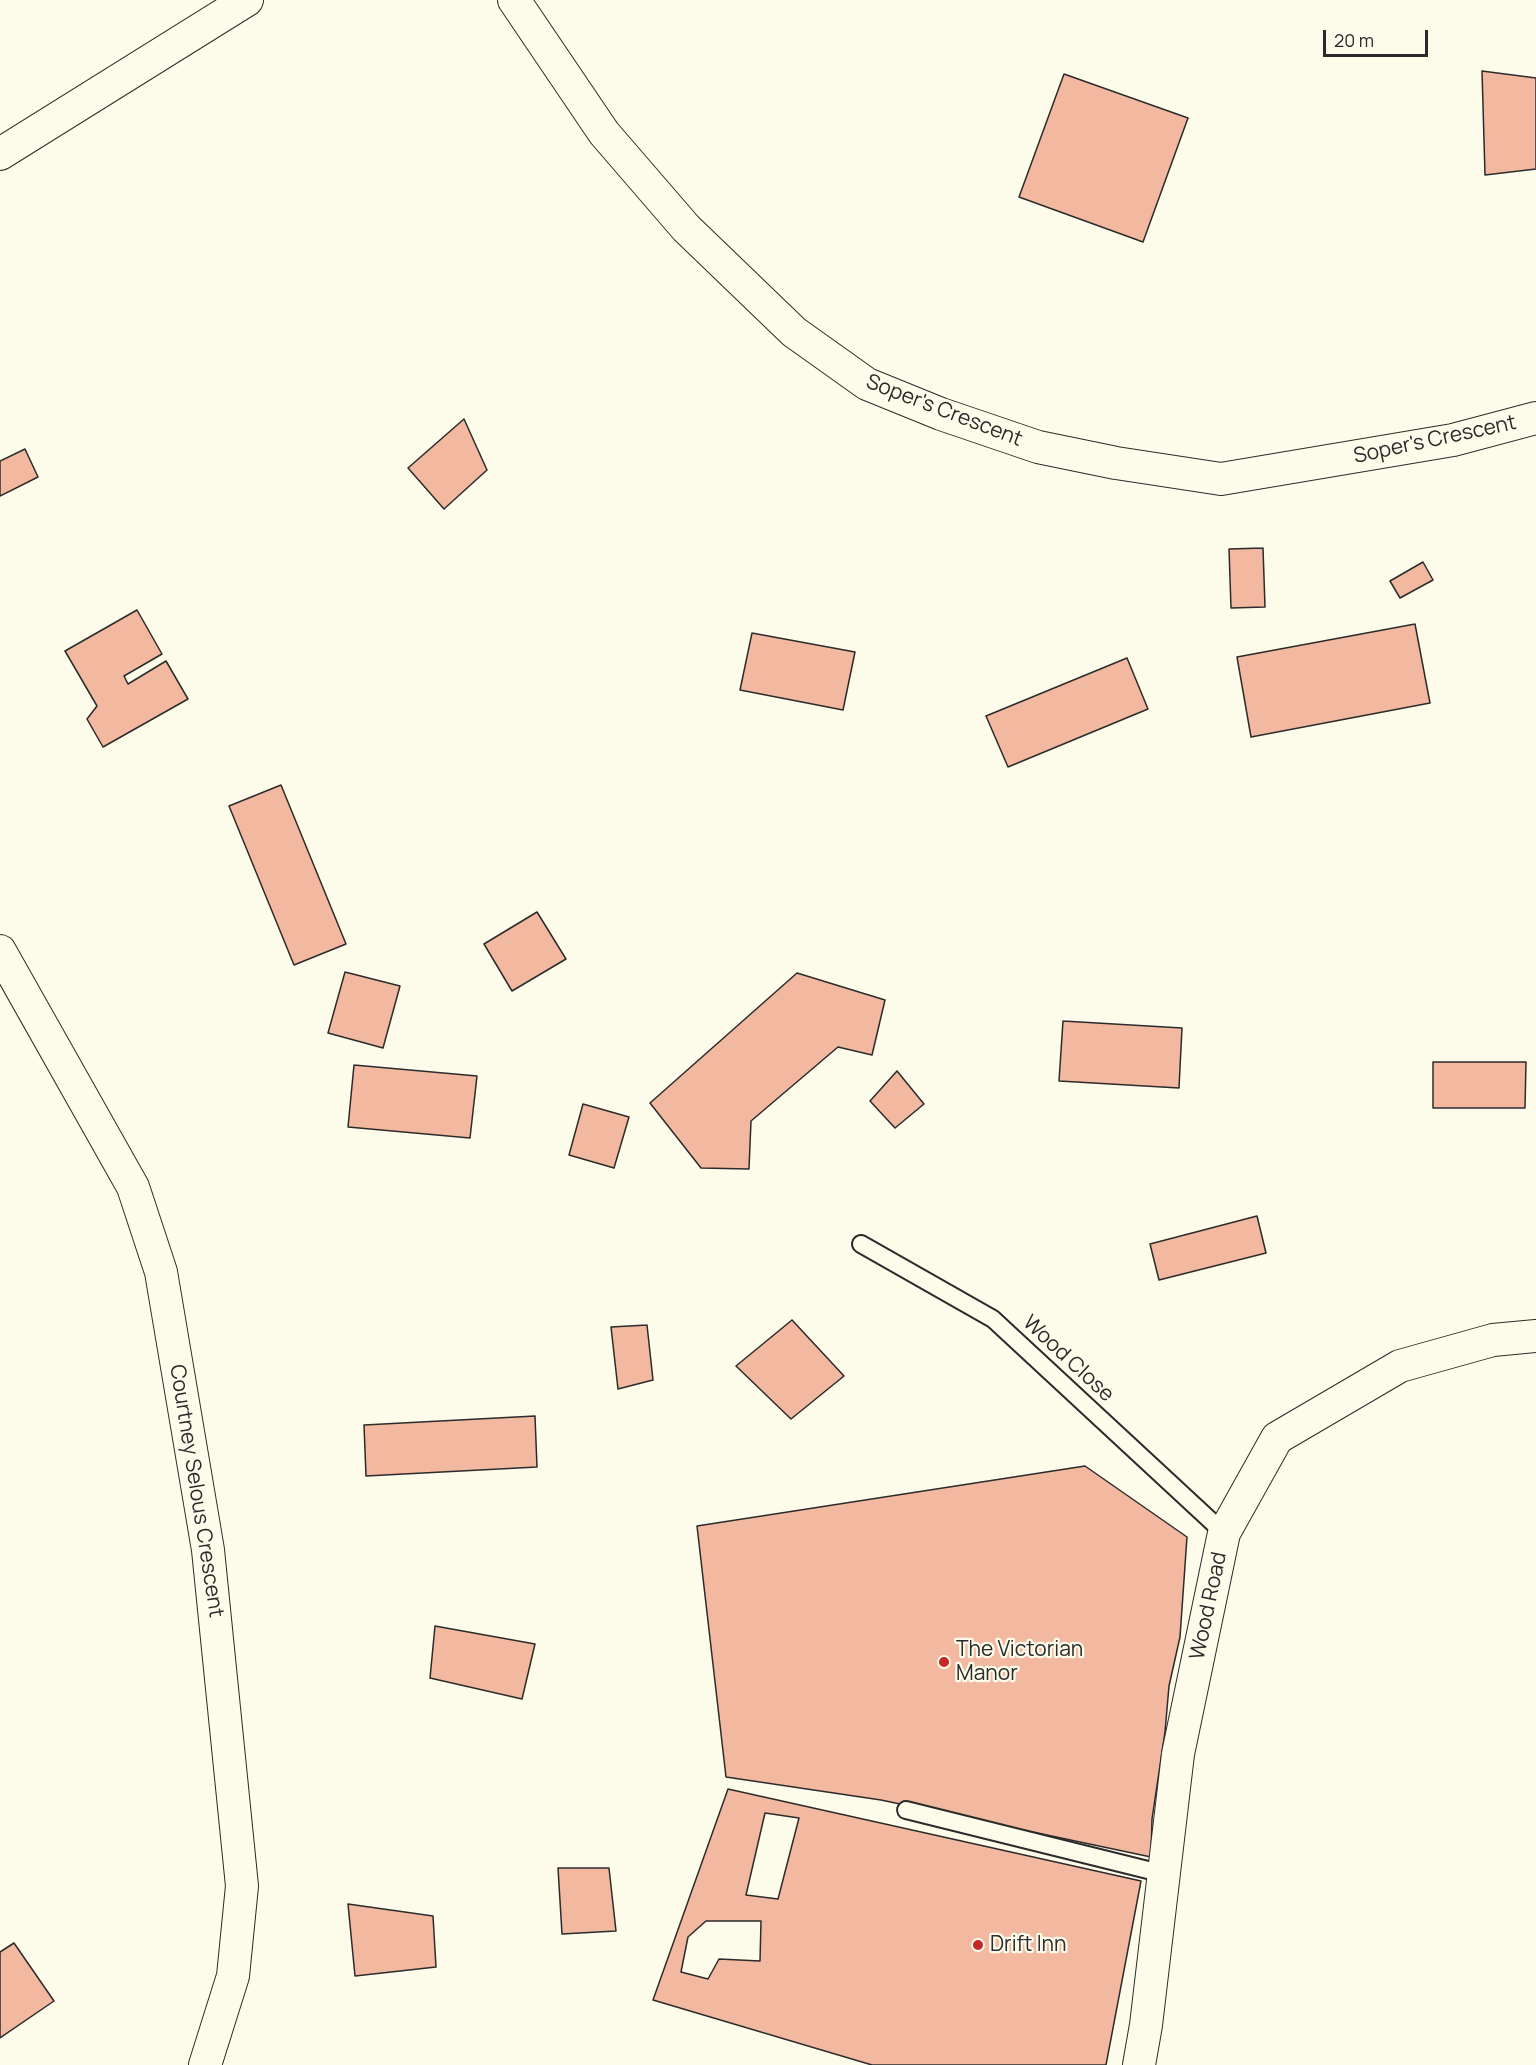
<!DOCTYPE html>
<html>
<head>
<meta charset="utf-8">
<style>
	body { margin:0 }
	#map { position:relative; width:1536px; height:2065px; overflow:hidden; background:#fdfbea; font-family:Manrope,sans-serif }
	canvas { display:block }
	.scale { position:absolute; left:1323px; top:30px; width:105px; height:27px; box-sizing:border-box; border:3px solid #2b2b2b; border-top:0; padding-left:8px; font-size:18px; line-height:21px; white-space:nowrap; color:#2b2b2b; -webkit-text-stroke:4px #fdfbea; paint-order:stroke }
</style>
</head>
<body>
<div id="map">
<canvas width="1536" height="2065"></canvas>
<div class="scale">20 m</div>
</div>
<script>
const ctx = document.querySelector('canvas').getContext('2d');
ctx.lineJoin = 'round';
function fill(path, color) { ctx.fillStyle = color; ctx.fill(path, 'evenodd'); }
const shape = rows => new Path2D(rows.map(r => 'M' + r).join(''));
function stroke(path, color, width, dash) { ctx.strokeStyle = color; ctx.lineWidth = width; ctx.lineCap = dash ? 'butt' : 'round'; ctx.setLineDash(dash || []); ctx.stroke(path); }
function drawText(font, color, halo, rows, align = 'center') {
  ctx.font = font + ' Manrope,sans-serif'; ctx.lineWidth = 4.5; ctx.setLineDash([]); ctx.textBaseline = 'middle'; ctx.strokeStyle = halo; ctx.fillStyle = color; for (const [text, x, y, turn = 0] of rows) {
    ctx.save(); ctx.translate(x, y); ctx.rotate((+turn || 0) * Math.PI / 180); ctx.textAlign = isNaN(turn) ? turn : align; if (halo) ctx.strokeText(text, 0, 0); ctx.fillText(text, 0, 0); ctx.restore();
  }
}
const building = shape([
	[1482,71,1536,78,1536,169,1485,175,1482,71],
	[1064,74,1188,118,1143,242,1019,197,1064,74],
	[464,419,487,470,444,509,408,468,464,419],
	[25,449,38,477,0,496,0,461,25,449],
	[1263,548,1265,607,1231,608,1229,549,1263,548],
	[1423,562,1433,580,1400,598,1390,581,1423,562],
	[137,610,162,654,124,676,128,684,166,661,188,699,103,747,87,719,97,706,65,651,137,610],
	[1415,624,1430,703,1251,737,1237,657,1415,624],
	[752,633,855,652,843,710,740,690,752,633],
	[1127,658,1148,709,1008,767,986,716,1127,658],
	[281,785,346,944,294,965,229,806,281,785],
	[537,912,566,959,512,991,484,944,537,912],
	[345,972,400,986,383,1048,328,1033,345,972],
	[797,973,885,1000,872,1055,838,1047,751,1121,749,1169,701,1168,650,1103,797,973],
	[1063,1021,1182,1028,1179,1088,1059,1081,1063,1021],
	[1433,1062,1526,1062,1525,1108,1433,1108,1433,1062],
	[354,1065,477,1076,470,1138,348,1127,354,1065],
	[897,1071,924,1104,895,1128,870,1101,897,1071],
	[583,1104,629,1117,614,1168,569,1155,583,1104],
	[1257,1216,1266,1253,1159,1280,1150,1244,1257,1216],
	[792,1320,844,1376,791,1419,736,1366,792,1320],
	[647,1325,653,1380,618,1389,611,1327,647,1325],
	[535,1416,537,1467,366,1476,364,1425,535,1416],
	[1085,1466,1187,1537,1180,1637,1169,1686,1165,1732,1152,1819,1151,1857,881,1800,726,1777,697,1526,1085,1466],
	[435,1626,535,1644,522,1699,430,1678,435,1626],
	[728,1789,1141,1881,1106,2065,872,2065,653,2000,728,1789],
	[765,1813,799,1818,778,1899,746,1895,765,1813],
	[558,1868,609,1868,616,1931,562,1934,558,1868],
	[348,1904,433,1916,436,1967,355,1976,348,1904],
	[706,1921,761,1921,760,1961,719,1959,708,1979,681,1972,688,1937,706,1921],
	[14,1943,54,2001,0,2038,0,1952,14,1943]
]);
fill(building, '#f2b8a0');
stroke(building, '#2b2b2b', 1.5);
const service = shape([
	[861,1244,993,1319,1224,1533],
	[906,1810,1164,1874]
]);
const minor = shape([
	[514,0,604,133,686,228,794,332,867,384,941,414,1038,447,1116,463,1221,479,1453,440,1536,418],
	[0,154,247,0],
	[0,951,133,1187,161,1272,208,1550,242,1886,233,1976,205,2065],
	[1139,2065,1146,2025,1178,1754,1224,1533,1277,1438,1400,1366,1493,1340,1536,1336]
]);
stroke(service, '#2b2b2b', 20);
stroke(minor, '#2b2b2b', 34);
stroke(service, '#fdfbea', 16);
stroke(minor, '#fdfbea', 32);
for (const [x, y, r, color] of [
	[944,1662,6,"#c62828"],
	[978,1945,6,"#c62828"]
]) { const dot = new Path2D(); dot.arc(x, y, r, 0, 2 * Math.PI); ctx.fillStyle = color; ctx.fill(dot); stroke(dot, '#fdfbea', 2); }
drawText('21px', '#2b2b2b', '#fdfbea', [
	["Soper's Crescent",944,411,21],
	["Soper's Crescent",1435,440,-12],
	["Wood Close",1068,1359,43],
	["Courtney Selous Crescent",196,1491,81],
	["Wood Road",1209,1606,-78]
]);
drawText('21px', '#2b2b2b', '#fdfbea', [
	["The Victorian",956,1650],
	["Manor",956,1674],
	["Drift Inn",990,1945]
], 'left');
</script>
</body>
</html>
